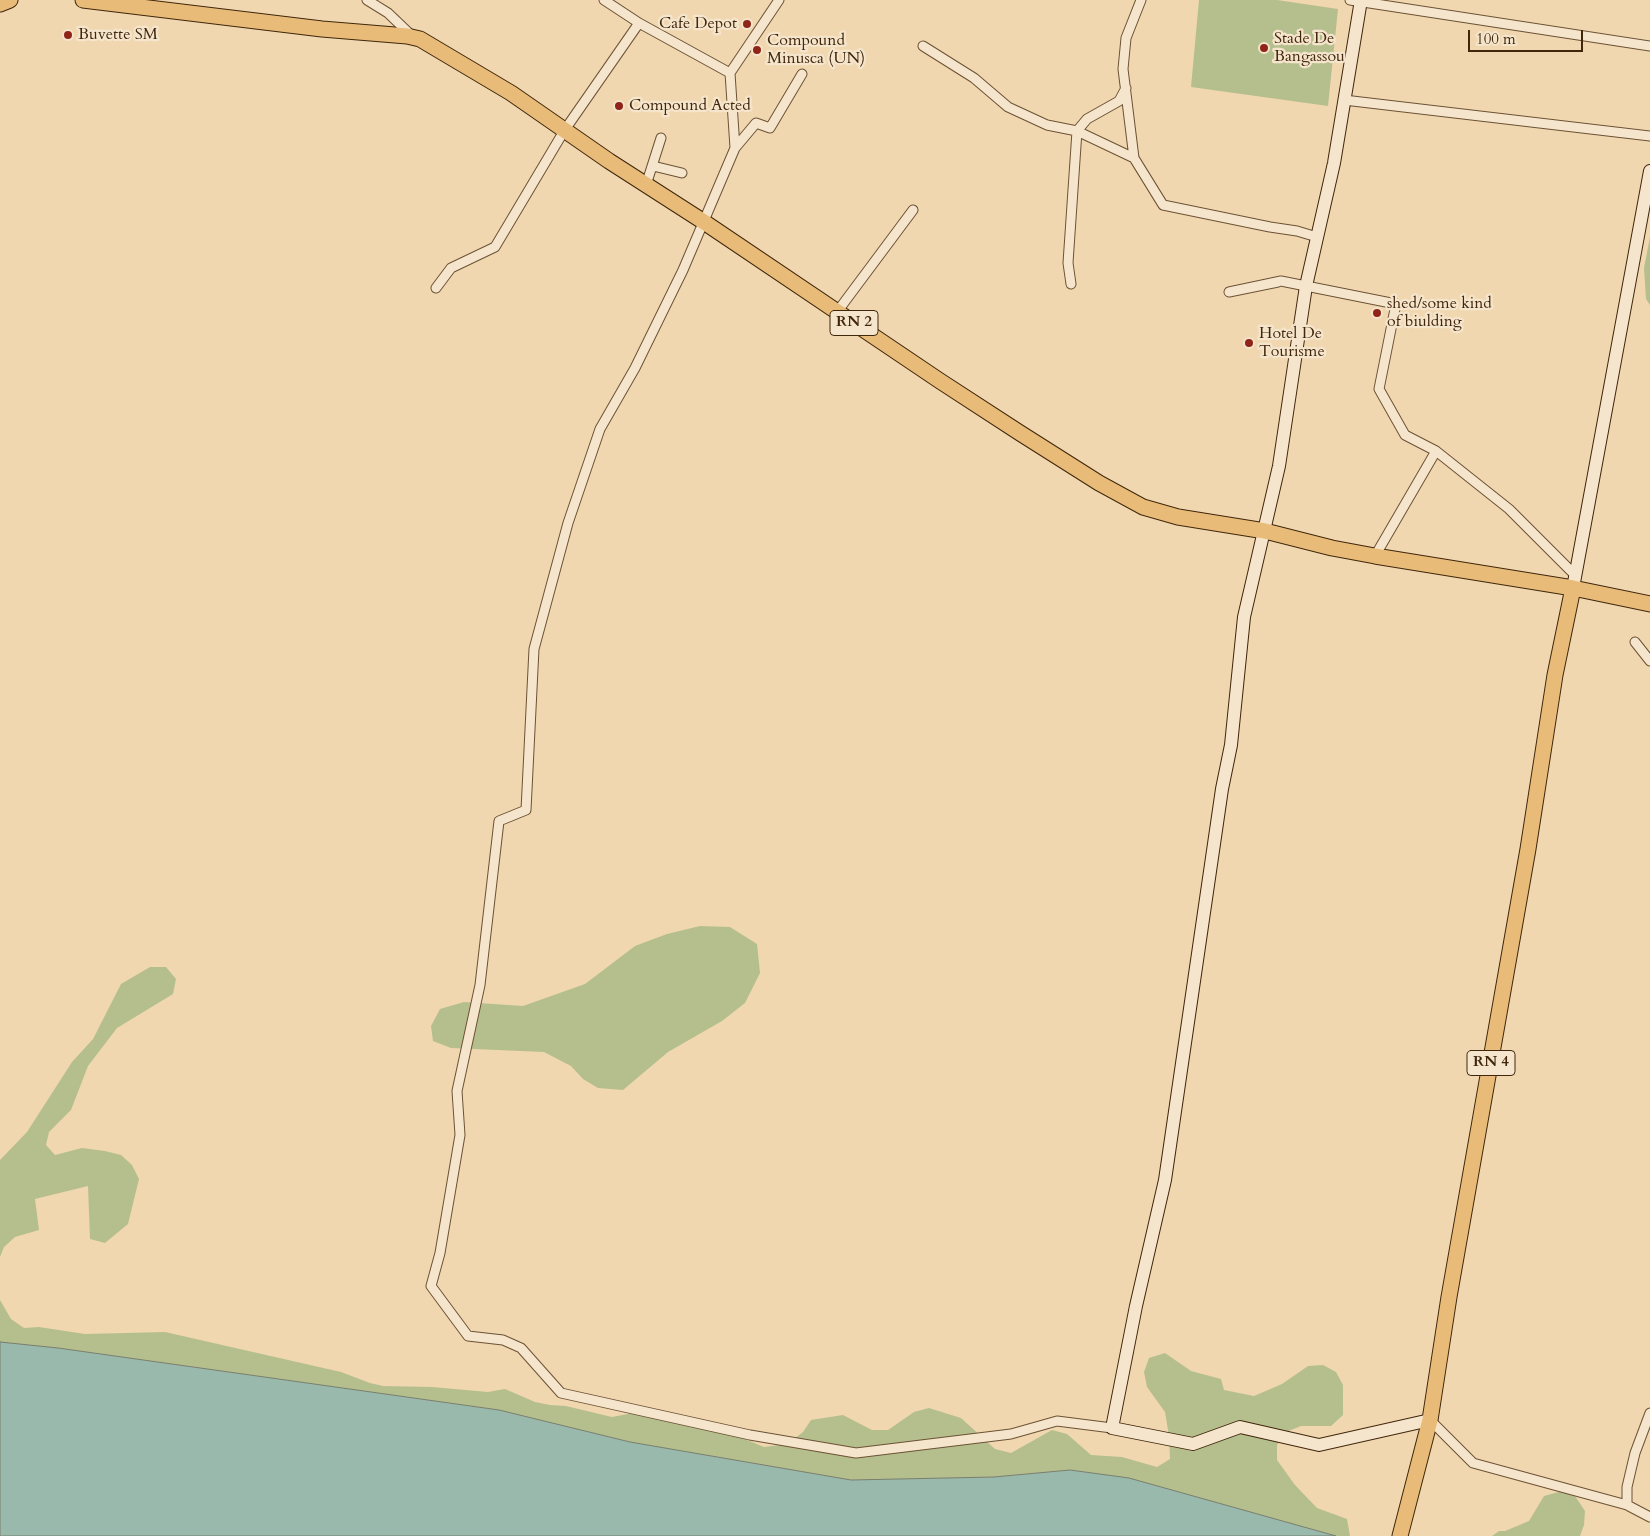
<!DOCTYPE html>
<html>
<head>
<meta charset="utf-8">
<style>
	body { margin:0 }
	#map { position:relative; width:1650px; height:1536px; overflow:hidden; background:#f0d7b0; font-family:Cardo,serif }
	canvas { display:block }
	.scale { position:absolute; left:1468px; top:30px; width:115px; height:22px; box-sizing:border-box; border:2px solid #40260b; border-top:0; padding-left:6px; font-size:15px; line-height:18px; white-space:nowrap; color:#40260b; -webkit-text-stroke:4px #f5e5cc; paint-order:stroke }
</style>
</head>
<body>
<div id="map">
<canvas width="1650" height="1536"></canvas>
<div class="scale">100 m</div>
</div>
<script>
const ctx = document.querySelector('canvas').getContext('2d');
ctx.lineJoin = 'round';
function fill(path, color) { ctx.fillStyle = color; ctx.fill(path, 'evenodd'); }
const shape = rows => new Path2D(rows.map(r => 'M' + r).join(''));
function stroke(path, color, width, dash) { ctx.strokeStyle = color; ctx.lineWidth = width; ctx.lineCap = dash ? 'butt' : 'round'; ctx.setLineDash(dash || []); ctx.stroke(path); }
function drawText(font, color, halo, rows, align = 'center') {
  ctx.font = font + ' Cardo,serif'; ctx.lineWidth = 4.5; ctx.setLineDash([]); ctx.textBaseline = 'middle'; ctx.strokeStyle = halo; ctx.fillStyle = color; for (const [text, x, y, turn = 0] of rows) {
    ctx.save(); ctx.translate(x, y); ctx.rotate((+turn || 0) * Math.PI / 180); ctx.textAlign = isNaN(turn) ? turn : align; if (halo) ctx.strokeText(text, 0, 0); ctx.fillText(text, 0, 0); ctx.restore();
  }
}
fill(shape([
	[1199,0,1277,0,1338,9,1328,106,1191,87],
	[1650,237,1650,305,1646,299,1644,268],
	[700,926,730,927,757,944,760,973,745,1003,722,1021,668,1052,623,1090,598,1088,583,1079,571,1066,544,1052,451,1048,433,1041,431,1026,440,1009,464,1002,523,1006,585,984,635,946,667,934],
	[150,967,166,967,176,979,173,994,117,1028,88,1066,71,1110,49,1132,46,1145,55,1155,82,1148,105,1151,121,1155,132,1165,139,1179,128,1224,105,1243,90,1239,88,1186,35,1199,39,1230,15,1237,4,1247,0,1257,0,1160,27,1132,72,1062,93,1039,121,984],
	[0,1300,11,1319,24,1328,39,1327,85,1334,165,1332,341,1372,370,1383,383,1386,432,1387,488,1392,505,1389,535,1402,550,1405,566,1406,612,1417,628,1414,638,1406,661,1411,718,1428,764,1447,780,1445,794,1439,803,1432,811,1420,843,1415,872,1430,888,1430,914,1412,929,1408,961,1418,995,1449,1011,1453,1052,1430,1067,1434,1091,1455,1122,1457,1157,1467,1170,1459,1169,1436,1165,1412,1147,1387,1144,1372,1149,1358,1165,1353,1191,1371,1221,1379,1224,1390,1254,1396,1282,1384,1308,1366,1323,1365,1336,1372,1343,1385,1343,1415,1331,1426,1301,1426,1286,1432,1277,1445,1277,1460,1295,1485,1317,1508,1347,1519,1350,1536,1336,1536,1129,1478,1070,1470,994,1477,851,1480,630,1442,499,1410,58,1348,0,1342],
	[1562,1491,1575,1496,1585,1511,1584,1525,1580,1536,1492,1536,1499,1531,1505,1531,1529,1521,1544,1496]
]), '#b5bf8e');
const water = shape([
	[0,1342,58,1348,499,1410,630,1442,851,1480,994,1477,1070,1470,1129,1478,1336,1536,0,1536,0,1342]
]);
fill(water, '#9ab9ad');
stroke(water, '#767e6c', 1);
const street = shape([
	[367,0,388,13,411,35],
	[604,0,639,23,730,73],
	[779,0,730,73,735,148,683,270,635,368,600,429,568,523,534,649,526,810,499,821,480,985,457,1091,460,1135,440,1253,431,1286,468,1336,503,1340,521,1348,561,1393,750,1435,856,1453,1011,1434,1057,1421,1112,1428],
	[1350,0,1650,46],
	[923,46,974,78,1008,107,1047,125,1077,131,1134,158,1163,205,1270,227,1297,231,1317,237],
	[1344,100,1650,136],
	[735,148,756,123,770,128,802,74],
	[1134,158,1123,69,1126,38,1141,0],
	[653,166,682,173],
	[646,185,661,138],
	[1278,282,1229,292,1281,281,1396,304,1379,389,1405,435,1436,451,1509,509,1575,575],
	[1071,284,1068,263,1077,131,1087,119,1119,101,1126,88],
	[436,288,451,268,495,247,564,131,639,23],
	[837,312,913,210],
	[1375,556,1436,451],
	[1635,642,1650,661],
	[1430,1420,1473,1463,1627,1505,1650,1517],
	[1627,1505,1627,1487,1635,1453,1650,1413]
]);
const secondary = shape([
	[1361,0,1334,163,1306,286,1279,466,1244,617,1231,745,1222,789,1165,1180,1136,1306,1112,1428,1193,1444,1240,1427,1319,1445,1430,1420],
	[1573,588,1650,171]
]);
const primary = shape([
	[83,0,322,29,407,36,420,39,511,93,609,161,704,222,940,381,1020,433,1099,483,1143,507,1178,517,1265,531,1332,548,1375,556,1573,588,1650,604],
	[0,4,10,0],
	[1400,1536,1430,1420,1449,1297,1528,849,1555,675,1573,588]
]);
stroke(street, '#6c5234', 11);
stroke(secondary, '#40260b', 14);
stroke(primary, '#40260b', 17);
stroke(street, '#f5e5cc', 9);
stroke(secondary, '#f5e5cc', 12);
stroke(primary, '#e8bc78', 15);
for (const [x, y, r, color] of [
	[747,24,5,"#8f2418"],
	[68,35,5,"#8f2418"],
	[1264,48,5,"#8f2418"],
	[757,50,5,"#8f2418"],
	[619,106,5,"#8f2418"],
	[1377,313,5,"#8f2418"],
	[1249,343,5,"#8f2418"]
]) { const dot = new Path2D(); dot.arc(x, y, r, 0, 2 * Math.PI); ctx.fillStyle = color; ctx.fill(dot); stroke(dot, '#f5e5cc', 2); }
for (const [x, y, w] of [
	[854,323,48],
	[1491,1063,48]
]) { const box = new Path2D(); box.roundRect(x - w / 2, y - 12.5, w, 25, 4); ctx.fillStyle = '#f5e5cc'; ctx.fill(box); stroke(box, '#40260b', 1); }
drawText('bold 15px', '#40260b', null, [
	["RN 2",854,323],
	["RN 4",1491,1063]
]);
drawText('16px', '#40260b', '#f5e5cc', [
	["Cafe Depot",737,24,"right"],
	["Buvette SM",78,35],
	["Stade De",1274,39],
	["Bangassou",1274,57],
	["Compound",767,41],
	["Minusca (UN)",767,59],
	["Compound Acted",629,106],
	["shed/some kind",1387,304],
	["of biulding",1387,322],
	["Hotel De",1259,334],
	["Tourisme",1259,352]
], 'left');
</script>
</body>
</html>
